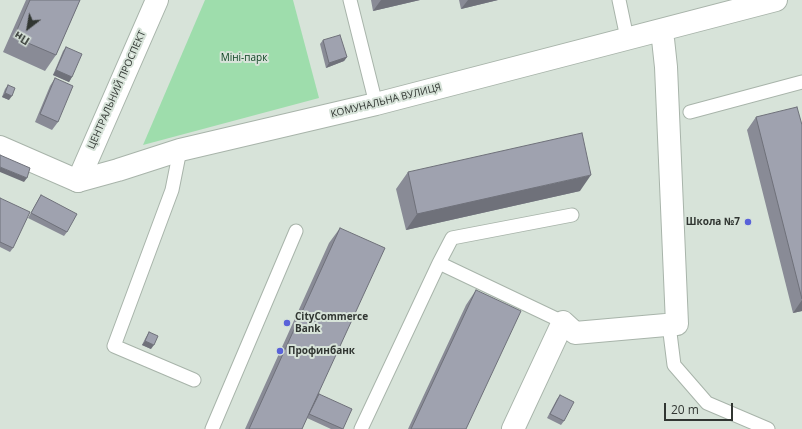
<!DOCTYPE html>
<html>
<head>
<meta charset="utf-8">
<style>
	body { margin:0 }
	#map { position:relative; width:802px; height:429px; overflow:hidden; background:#d7e3d9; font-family:"Open Sans",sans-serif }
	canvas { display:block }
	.north { position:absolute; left:8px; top:8px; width:40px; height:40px; -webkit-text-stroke:3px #d7e3d9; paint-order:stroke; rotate:211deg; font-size:11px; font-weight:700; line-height:16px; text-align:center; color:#313632 }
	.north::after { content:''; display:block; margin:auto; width:14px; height:18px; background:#313632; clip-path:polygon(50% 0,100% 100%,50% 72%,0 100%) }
	.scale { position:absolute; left:664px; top:403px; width:69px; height:18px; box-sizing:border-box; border:2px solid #313632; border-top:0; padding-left:5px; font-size:12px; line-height:14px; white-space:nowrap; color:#313632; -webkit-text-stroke:3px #d7e3d9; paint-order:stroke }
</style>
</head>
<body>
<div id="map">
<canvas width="802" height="429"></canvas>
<div class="north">Пн</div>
<div class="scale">20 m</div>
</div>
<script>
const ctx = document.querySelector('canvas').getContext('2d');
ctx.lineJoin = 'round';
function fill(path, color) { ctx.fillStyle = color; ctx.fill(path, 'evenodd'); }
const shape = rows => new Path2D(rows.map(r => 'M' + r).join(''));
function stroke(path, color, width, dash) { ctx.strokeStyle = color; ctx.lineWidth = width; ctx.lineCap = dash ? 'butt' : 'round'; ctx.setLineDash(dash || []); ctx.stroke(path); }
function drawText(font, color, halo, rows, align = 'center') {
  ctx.font = font + ' "Open Sans",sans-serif'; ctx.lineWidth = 4; ctx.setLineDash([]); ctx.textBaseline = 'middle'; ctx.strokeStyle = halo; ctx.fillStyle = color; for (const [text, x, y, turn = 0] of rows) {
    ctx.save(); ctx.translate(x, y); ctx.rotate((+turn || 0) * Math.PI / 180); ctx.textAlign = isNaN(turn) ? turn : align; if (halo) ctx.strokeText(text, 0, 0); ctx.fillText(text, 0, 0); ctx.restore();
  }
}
fill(shape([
	[205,0,293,0,319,98,143,145]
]), '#9eddac');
const lane = shape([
	[350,0,376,104],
	[619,0,627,38],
	[690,112,802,82],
	[180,150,172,190,114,346,194,380],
	[439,263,452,238,572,215],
	[669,325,674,365,707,403,768,429],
	[212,429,296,231],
	[361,429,439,263,563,322]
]);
const street = shape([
	[78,181,118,170,180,150,376,104,776,0],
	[513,429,563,322,575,333,677,324,666,67,662,30]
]);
const secondary = shape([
	[0,147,78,181,157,0]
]);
stroke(lane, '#a8b4aa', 15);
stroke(street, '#a8b4aa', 24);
stroke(secondary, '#a8b4aa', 24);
stroke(lane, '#fff', 13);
stroke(street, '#fff', 22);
stroke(secondary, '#fff', 22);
fill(shape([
	[26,0,80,0,56,55,45,71,3,52],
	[371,0,420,0,373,11],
	[459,0,498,0,461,9],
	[323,40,347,57,344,61,326,68,320,44],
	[66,47,72,77,69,82,53,75,63,51],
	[55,78,58,122,52,130,35,122,50,86],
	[8,85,9,100,2,97,5,89],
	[756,117,802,125,802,311,793,313,747,130],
	[408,172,580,191,406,230,396,189],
	[41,195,67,232,64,236,28,218,38,200],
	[0,198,13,248,10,252,0,247],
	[340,228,319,394,343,429,331,429,307,418,302,429,245,429,329,243],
	[476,290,466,429,408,429,466,305],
	[149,332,151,349,142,345,146,337],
	[560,395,564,421,561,425,547,418,557,399]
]), '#898b96');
fill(shape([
	[381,0,420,0,373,11],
	[468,0,498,0,461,9],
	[347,57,344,61,326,68,329,63],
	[56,70,72,77,69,82,53,75],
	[5,93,12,96,9,100,2,97],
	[0,167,27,178,24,182,0,172],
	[591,175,580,191,406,230,417,214],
	[802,300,802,311,793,313],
	[145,341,154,345,151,349,142,345]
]), '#6f717a');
const building = shape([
	[30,0,80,0,56,55,14,37,30,0],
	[340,35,347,57,329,63,323,40,340,35],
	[66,47,82,54,72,77,56,70,66,47],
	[55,78,73,86,58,122,40,114,55,78],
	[8,85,15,88,12,96,5,93,8,85],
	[797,107,802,125,802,299,756,117,797,107],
	[582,133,591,175,417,214,408,172,582,133],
	[0,155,30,168,27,178,0,167,0,155],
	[41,195,77,214,67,232,31,213,41,195],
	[0,198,30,212,13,248,0,242,0,198],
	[340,228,385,248,302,429,249,429,340,228],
	[476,290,521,311,466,429,411,429,476,290],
	[149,332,158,336,154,345,145,341,149,332],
	[319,394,352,409,343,429,309,414,319,394],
	[560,395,574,402,564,421,550,414,560,395]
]);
fill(building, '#9fa2af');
stroke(building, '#6f717a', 1);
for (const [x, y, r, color] of [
	[748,222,4,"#5962d9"],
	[287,323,4,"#5962d9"],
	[280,351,4,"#5962d9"]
]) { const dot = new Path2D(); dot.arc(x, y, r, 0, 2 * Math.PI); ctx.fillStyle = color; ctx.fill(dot); stroke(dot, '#d7e3d9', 1.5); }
drawText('10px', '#093e1e', '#d7e3d9', [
	["Міні-парк",244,58]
]);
drawText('10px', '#313632', '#d7e3d9', [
	["ЦЕНТРАЛЬНИЙ ПРОСПЕКТ",117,90,-66],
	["КОМУНАЛЬНА ВУЛИЦЯ",386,101,-14]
]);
drawText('bold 10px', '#313632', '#d7e3d9', [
	["Школа №7",740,222,"right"],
	["CityCommerce",295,317],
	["Bank",295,329],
	["Профинбанк",288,351]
], 'left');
</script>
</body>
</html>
